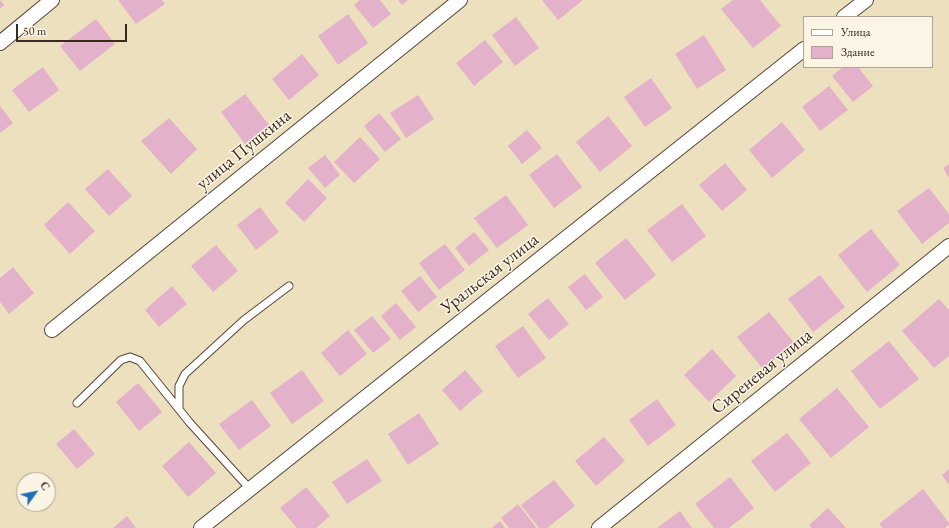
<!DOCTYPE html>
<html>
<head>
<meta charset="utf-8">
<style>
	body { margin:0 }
	#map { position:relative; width:949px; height:528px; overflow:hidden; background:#ede0be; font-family:"EB Garamond",serif }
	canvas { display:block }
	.legend { position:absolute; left:803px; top:16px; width:130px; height:52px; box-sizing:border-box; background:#fcf5e5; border:1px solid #afa495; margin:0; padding:5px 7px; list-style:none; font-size:12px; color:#3b2a1e }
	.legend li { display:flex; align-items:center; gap:8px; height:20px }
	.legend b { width:20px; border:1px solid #afa495 }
	.north { position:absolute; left:16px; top:472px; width:40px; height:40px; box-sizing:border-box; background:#fcf5e5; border:1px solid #afa495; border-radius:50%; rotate:57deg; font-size:11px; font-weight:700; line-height:16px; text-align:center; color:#3b2a1e }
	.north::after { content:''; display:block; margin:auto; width:14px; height:18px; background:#1f6fb2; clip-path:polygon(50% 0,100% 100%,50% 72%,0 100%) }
	.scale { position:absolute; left:16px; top:24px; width:111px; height:18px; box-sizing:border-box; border:2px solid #3b2a1e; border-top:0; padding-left:5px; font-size:12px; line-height:14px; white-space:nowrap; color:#3b2a1e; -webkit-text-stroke:3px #fcf5e5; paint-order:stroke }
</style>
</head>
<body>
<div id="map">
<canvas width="949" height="528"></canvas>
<ul class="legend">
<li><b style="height:5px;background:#fff"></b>Улица</li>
<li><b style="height:11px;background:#e3b1c9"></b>Здание</li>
</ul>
<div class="north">С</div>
<div class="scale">50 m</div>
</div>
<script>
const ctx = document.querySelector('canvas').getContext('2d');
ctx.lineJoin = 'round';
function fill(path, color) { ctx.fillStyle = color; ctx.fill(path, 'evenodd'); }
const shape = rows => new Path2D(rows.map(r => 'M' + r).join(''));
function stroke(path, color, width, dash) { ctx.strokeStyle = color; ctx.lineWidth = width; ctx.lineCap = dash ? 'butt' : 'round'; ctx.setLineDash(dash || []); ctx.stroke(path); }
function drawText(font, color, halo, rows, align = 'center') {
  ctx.font = font + ' "EB Garamond",serif'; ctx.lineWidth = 3; ctx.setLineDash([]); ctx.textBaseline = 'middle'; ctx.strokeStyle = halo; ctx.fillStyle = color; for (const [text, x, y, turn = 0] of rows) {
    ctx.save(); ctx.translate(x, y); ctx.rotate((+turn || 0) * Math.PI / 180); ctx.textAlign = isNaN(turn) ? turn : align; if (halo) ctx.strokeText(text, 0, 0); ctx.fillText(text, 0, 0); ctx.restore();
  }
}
fill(shape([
	[0,0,4,5,0,9],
	[118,0,162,0,165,4,136,24],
	[360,0,380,0,391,14,373,28,354,5],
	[398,0,408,0,402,5],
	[542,0,583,0,558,20],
	[733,0,760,0,781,26,753,48,721,9],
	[348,14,368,43,338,65,318,36],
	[516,17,539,48,515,66,492,35],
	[96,19,115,44,80,71,60,46],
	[704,35,726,70,697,89,675,54],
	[485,40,503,62,474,86,456,63],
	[302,54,319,75,289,100,272,79],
	[43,67,59,90,29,112,12,90],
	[843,67,858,67,873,86,853,102,832,76],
	[651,78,672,108,645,127,624,97],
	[829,86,848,110,820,131,802,107],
	[245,94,269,125,245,144,221,112],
	[418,95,434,119,406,138,390,113],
	[0,106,13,123,0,133],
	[379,113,401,139,385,152,364,126],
	[608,116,632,146,600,172,576,142],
	[169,118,197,149,171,174,141,141],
	[782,122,805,150,772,178,749,150],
	[527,130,542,148,522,164,508,146],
	[360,137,380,159,354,183,334,162],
	[557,154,582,187,554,208,529,175],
	[325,155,340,175,325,188,308,168],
	[725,163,747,190,722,211,699,185],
	[949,164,949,178,943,168],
	[108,169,132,196,109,216,85,189],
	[308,179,327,198,304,222,285,203],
	[929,188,949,214,949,223,922,244,897,211],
	[506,195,528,225,497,248,474,218],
	[68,202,95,231,70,254,44,225],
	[682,204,706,236,672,262,647,230],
	[260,207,279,232,256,250,237,225],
	[871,229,900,265,867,292,838,255],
	[474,232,489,250,469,266,455,248],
	[626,238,656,275,625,300,595,263],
	[445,244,465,270,439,290,419,263],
	[216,245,238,271,213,292,191,266],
	[13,267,34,293,9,314,0,302,0,278],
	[585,274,603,297,586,310,568,287],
	[820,275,845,307,813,332,788,299],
	[420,276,437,297,418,312,401,291],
	[172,286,187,304,159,327,145,310],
	[548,298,569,324,549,340,528,314],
	[939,299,949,310,949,356,934,368,902,331],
	[396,303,416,327,400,340,381,316],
	[769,312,795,344,763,369,737,337],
	[372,316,391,339,373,353,354,330],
	[523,326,546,358,518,378,495,346],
	[348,330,367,354,340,376,321,353],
	[889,341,919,379,880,409,851,371],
	[712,349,736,376,709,402,684,375],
	[302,370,324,401,292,424,270,393],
	[465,370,483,391,460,411,442,390],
	[138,383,162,412,139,431,116,402],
	[837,388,869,427,831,458,799,419],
	[657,399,676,425,648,446,629,420],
	[252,400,271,426,239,450,219,424],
	[419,413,439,444,408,465,388,434],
	[74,429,95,454,77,469,56,444],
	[787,433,811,463,775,492,751,461],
	[604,437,625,461,596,486,575,461],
	[189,442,216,473,188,497,162,466],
	[367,459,382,481,347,504,332,482],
	[949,469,949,485,942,475],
	[730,477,754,508,729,528,714,528,695,504],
	[554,480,575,506,547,528,539,528,521,505],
	[306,487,330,516,316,528,297,528,280,508],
	[923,489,949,523,949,525,945,528,883,528,879,524],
	[518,504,536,527,535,528,509,528,501,518],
	[828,508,846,528,812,528,809,525],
	[680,511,692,528,657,528],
	[127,516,136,528,113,528],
	[500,521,505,528,492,528]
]), '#e3b1c9');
const service = shape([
	[77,403,121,360,130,357,140,361,190,423,250,489],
	[179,409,179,386,185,374,244,320,289,286]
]);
const minor = shape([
	[844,17,866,0],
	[0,43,52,0],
	[52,330,460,0],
	[201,528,804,49],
	[599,528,949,246]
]);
stroke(service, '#564536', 9);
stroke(minor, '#564536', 16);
stroke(service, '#fff', 7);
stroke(minor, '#fff', 14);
drawText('18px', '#3b2a1e', '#fcf5e5', [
	["улица Пушкина",244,150,-39],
	["Уральская улица",490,274,-38],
	["Сиреневая улица",762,372,-39]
]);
</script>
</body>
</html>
